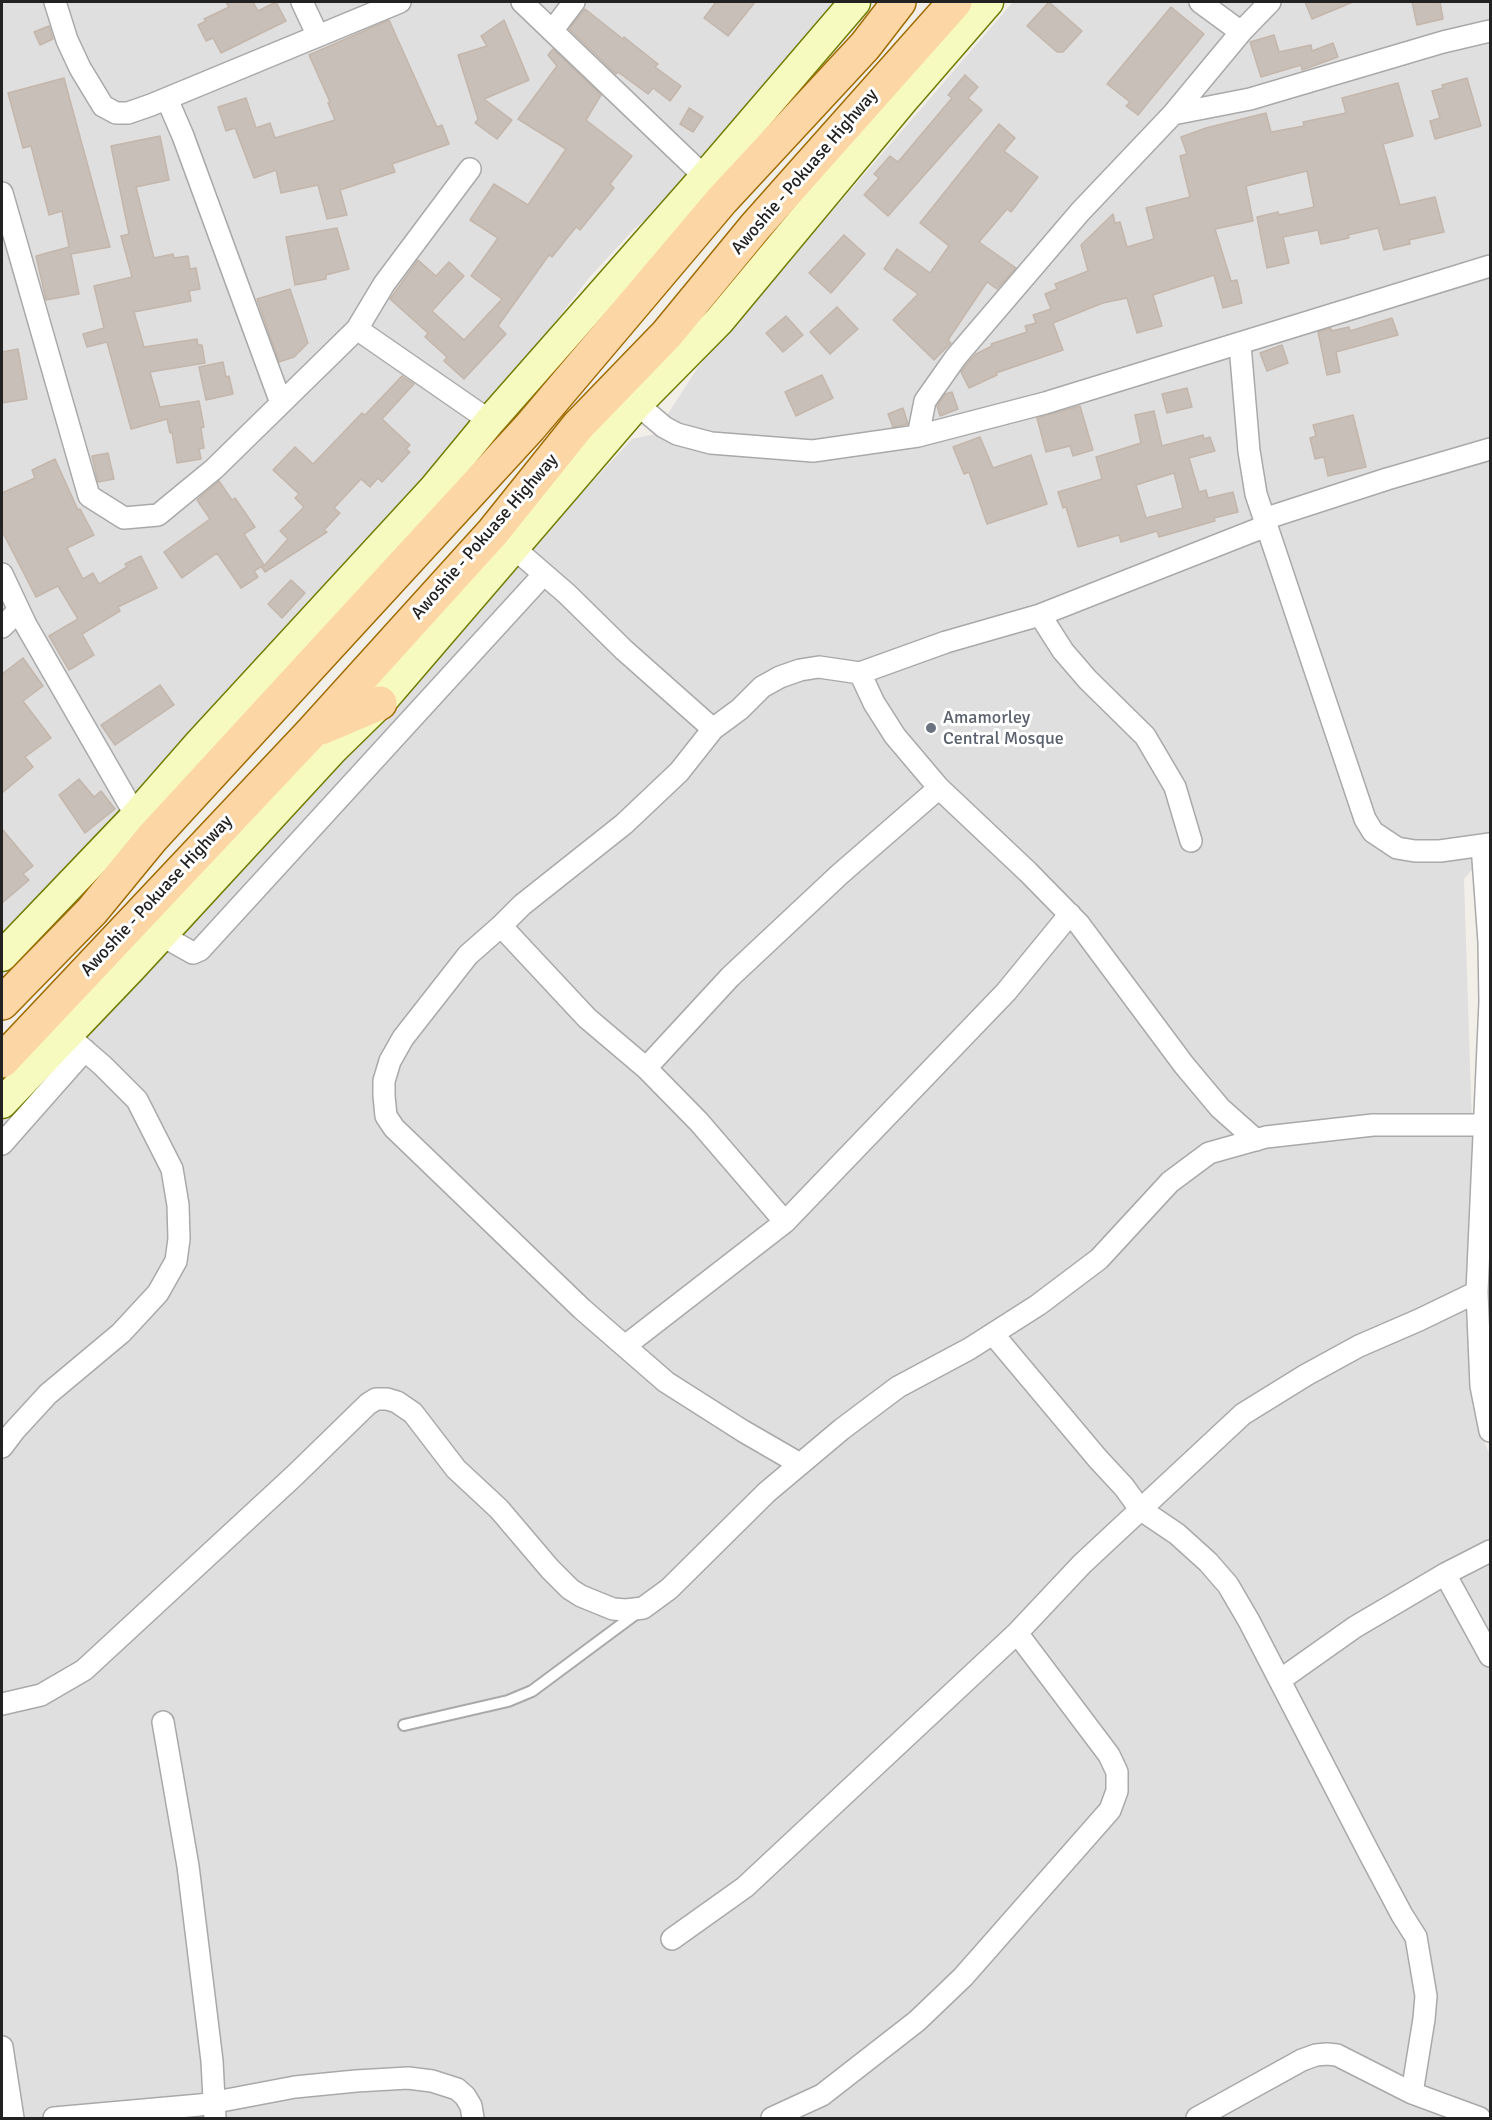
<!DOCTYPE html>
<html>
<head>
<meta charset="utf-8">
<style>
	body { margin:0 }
	#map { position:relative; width:1492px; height:2120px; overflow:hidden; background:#f2efe9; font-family:Signika,sans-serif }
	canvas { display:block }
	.frame { position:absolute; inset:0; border:3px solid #222; pointer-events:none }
</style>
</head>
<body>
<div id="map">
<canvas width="1492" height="2120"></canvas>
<div class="frame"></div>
</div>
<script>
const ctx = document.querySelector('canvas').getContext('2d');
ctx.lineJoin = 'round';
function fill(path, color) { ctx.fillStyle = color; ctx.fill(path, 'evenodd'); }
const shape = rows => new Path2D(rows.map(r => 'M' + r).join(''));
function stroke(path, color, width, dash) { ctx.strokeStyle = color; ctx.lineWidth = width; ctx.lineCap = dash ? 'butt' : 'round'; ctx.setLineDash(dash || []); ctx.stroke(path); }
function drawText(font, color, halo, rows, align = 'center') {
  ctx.font = font + ' Signika,sans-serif'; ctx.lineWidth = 6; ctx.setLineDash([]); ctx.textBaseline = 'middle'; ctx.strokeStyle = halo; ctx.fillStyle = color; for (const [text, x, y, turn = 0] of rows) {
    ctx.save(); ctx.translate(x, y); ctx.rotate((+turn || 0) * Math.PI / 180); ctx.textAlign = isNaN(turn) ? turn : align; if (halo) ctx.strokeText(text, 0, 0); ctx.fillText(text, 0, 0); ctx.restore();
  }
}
fill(shape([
	[2,2,843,2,666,205,635,228,588,279,546,334,399,512,186,743,2,936],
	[1013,2,1490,2,1490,850,1464,879,1482,1437,1490,1455,1490,2118,2,2118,2,1119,632,439,655,434,698,367]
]), '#e0dfdf');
const building = shape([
	[226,2,253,2,258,11,276,2,286,21,221,53,213,38,206,41,198,25,206,21,204,19,229,7,226,2],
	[716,2,755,2,728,36,704,18,716,2],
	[1049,2,1082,31,1063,52,1057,52,1027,26,1049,2],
	[1305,2,1353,2,1312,19,1305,2],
	[1412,2,1440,2,1443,19,1417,25,1412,2],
	[1171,7,1204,34,1138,115,1126,106,1130,102,1107,84,1171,7],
	[585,9,623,39,624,37,658,64,655,67,681,86,670,101,653,88,648,94,618,72,616,74,569,29,585,9],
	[389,20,437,127,442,125,449,144,392,164,395,172,340,190,347,215,327,219,318,185,281,193,276,170,254,178,235,128,226,131,218,107,246,98,256,128,270,123,275,138,335,120,328,103,330,102,309,55,389,20],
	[504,20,529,80,484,99,512,120,497,139,475,123,478,119,458,55,487,46,481,36,504,20],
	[49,26,53,39,40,45,34,32,49,26],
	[1274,35,1279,52,1311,45,1312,51,1333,43,1338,57,1302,70,1301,65,1261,77,1250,42,1274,35],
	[553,49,601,95,586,120,632,156,610,184,614,188,580,230,576,227,552,257,549,255,498,326,506,334,464,379,444,361,447,357,425,337,428,333,390,299,418,260,436,276,449,262,464,276,432,311,464,340,502,299,471,276,498,238,470,220,494,184,528,205,566,149,518,119,557,66,548,55,553,49],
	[965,75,978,87,968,98,982,110,888,216,864,195,879,178,874,174,890,156,898,162,952,98,948,95,965,75],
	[64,78,110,247,71,254,79,294,46,300,36,256,69,247,62,211,49,215,31,146,23,148,8,93,64,78],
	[1467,78,1481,126,1435,139,1430,121,1440,118,1432,91,1443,88,1442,85,1467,78],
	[1398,83,1413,136,1383,144,1400,205,1435,197,1444,232,1409,240,1410,244,1384,250,1378,228,1348,235,1349,238,1321,244,1318,230,1283,237,1289,263,1267,268,1257,217,1278,212,1279,215,1314,207,1307,171,1246,186,1253,221,1215,229,1231,281,1237,280,1242,303,1223,308,1214,275,1153,295,1162,326,1137,333,1127,298,1103,303,1053,323,1063,350,996,373,997,375,969,388,961,372,966,365,976,354,992,346,991,344,1027,332,1025,326,1036,323,1033,315,1051,309,1045,294,1057,289,1055,284,1088,271,1081,245,1113,214,1115,223,1120,222,1127,247,1154,239,1146,208,1190,197,1180,156,1187,154,1181,137,1206,128,1266,113,1271,132,1304,126,1303,122,1346,113,1342,98,1398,83],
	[689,108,703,117,693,132,680,124,689,108],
	[999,124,1015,138,1004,151,1038,177,1011,212,1007,209,979,242,1016,268,997,289,987,282,948,340,951,343,934,360,893,320,918,294,884,269,897,249,930,273,949,246,920,223,999,124],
	[160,136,169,180,136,187,154,258,173,254,174,258,188,256,190,269,196,268,200,289,189,291,191,301,134,312,144,347,197,339,198,345,202,345,205,363,150,372,160,407,199,401,204,427,201,428,204,448,199,449,201,459,177,463,172,432,170,433,167,419,131,429,107,342,87,347,83,334,104,328,94,286,132,277,121,236,129,234,111,146,160,136],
	[337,228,349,269,326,275,326,279,295,285,286,237,337,228],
	[844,235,865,254,831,293,809,273,844,235],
	[290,289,308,343,294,357,279,362,257,299,290,289],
	[837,307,858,329,830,354,810,332,837,307],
	[786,316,803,335,783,352,766,333,786,316],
	[1392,318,1398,335,1336,352,1340,372,1327,375,1318,332,1331,328,1331,331,1349,327,1350,331,1392,318],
	[1282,345,1288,363,1267,371,1260,353,1282,345],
	[18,349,27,399,2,403,2,352,18,349],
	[223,362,226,377,229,376,233,394,206,400,199,367,223,362],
	[822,375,833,398,796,416,785,392,822,375],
	[402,376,414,384,382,419,410,445,406,449,410,452,382,482,378,478,370,487,361,479,334,508,340,513,324,530,327,532,265,572,262,568,288,539,280,531,304,507,295,498,299,494,273,470,295,447,313,464,362,413,365,415,402,376],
	[1187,388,1192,407,1167,413,1162,394,1187,388],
	[952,392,958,409,940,416,937,406,945,394,952,392],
	[1080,406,1093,450,1073,456,1070,446,1046,452,1037,418,1080,406],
	[903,408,908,424,893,427,888,414,903,408],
	[1154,411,1162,446,1203,435,1204,439,1210,437,1215,451,1189,458,1199,492,1206,490,1208,498,1233,492,1238,512,1214,518,1215,521,1159,537,1157,531,1121,542,1119,535,1078,547,1066,507,1063,508,1058,492,1102,479,1096,457,1141,443,1135,415,1154,411],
	[1174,473,1183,508,1146,518,1136,485,1174,473],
	[1353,415,1366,467,1328,476,1324,457,1315,459,1310,438,1316,436,1313,425,1353,415],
	[980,437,993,468,1031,455,1047,504,987,524,969,472,964,474,953,447,980,437],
	[108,453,114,479,98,482,92,456,108,453],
	[55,459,78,510,80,509,94,535,67,548,83,579,93,573,99,584,127,567,125,564,141,556,157,588,118,607,120,611,82,634,94,655,69,670,49,636,78,619,58,586,36,597,2,531,2,493,35,478,32,470,55,459],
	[219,481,232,500,235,498,255,527,244,534,264,565,254,571,258,577,241,588,217,553,182,578,164,552,210,519,197,500,219,481],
	[291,580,305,593,282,618,268,604,291,580],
	[23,658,43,686,23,701,51,738,25,757,33,767,2,793,2,674,23,658],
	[160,685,174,705,115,745,101,725,160,685],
	[79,779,94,797,101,791,115,809,85,833,59,795,79,779],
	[2,829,33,866,23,874,29,880,2,903,2,829]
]);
fill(building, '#c7bfb8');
stroke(building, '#c4b6ab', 1.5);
const lane = shape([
	[404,1725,508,1701,532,1691,637,1613]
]);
const street = shape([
	[55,2,67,40,80,68,103,106,116,113,128,113,151,105,400,2],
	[302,2,318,36],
	[522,2,705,177],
	[1200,2,1241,32],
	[552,31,574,2],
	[167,99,183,136,281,403],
	[1173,114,1250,99,1443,42,1490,31],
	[2,193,89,496,124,518,158,515,214,469,357,329,384,284,470,169],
	[357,329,490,421],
	[1240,345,1249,451,1256,494,1365,819,1373,832,1397,848,1415,851,1440,851,1490,844],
	[637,404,664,427,677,434,711,443,813,451,918,436,1045,403,1490,266],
	[918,436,925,401,956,357,1080,212,1173,114,1241,32,1270,2],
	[1264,519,1387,479,1490,449],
	[515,549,567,594,624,650,713,729],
	[2,574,26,625,136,816],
	[1040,615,1063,651,1088,680,1145,736,1175,787,1191,841],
	[2,627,19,610],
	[860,673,874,703,895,736,939,788,1028,872,1079,924,1184,1065,1220,1108,1256,1140],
	[1482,845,1489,942,1490,1002,1477,1292,1481,1386,1490,1431],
	[501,926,587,1018,646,1068,699,1122,785,1222],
	[161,935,193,953,200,950,544,574],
	[646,1068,730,977,840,874,939,788],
	[2,1144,85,1050],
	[993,1334,1098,1459,1124,1487,1140,1509,1177,1534,1208,1562,1228,1585,1249,1621,1368,1851,1402,1915,1416,1937,1426,1996,1424,2019,1412,2093],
	[625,1346,785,1222,1006,992,1070,914],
	[2,1447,14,1431,48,1394,121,1333,158,1293,176,1261,179,1239,178,1205,172,1169,137,1100,103,1066,66,1034],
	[800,1464,743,1431,666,1382,582,1309,394,1128,386,1116,384,1096,384,1081,390,1061,403,1038,468,955,501,926,522,905,624,824,679,772,713,729,740,709,762,687,780,677,800,670,819,667,860,673,946,642,1040,615,1266,526],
	[1445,1574,1490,1656],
	[1280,1680,1355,1627,1445,1574,1490,1551],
	[2,1704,41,1695,84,1670,294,1476,368,1404,376,1399,387,1399,397,1402,413,1413,456,1469,499,1509,550,1569,570,1589,581,1596,613,1609,626,1610,643,1608,669,1589,767,1492,842,1429,898,1387,969,1349,1038,1305,1099,1259,1170,1182,1209,1153,1266,1137,1373,1125,1484,1125],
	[163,1722,188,1866,212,2061,215,2118],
	[672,1939,745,1887,1017,1633,1082,1564,1243,1414,1306,1375,1359,1346,1419,1320,1477,1292],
	[2,2047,13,2118],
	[54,2118,200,2105,295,2087,356,2081,408,2078,432,2081,457,2089,465,2096,471,2106,473,2118],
	[772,2118,822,2095,917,2021,963,1977,1110,1810,1117,1791,1117,1772,1109,1755,1017,1633],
	[1197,2118,1302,2060,1316,2055,1327,2054,1337,2055,1412,2093,1480,2118]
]);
const secondary = shape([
	[2,956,136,816,200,743,433,490,490,421,705,177,855,2],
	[2,1103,132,967,332,750,380,703,637,404,719,321,903,100,988,2]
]);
const primary = shape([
	[321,728,380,703],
	[2,1003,92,911,152,838,530,427,722,200,865,46,899,2],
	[2,1061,311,733,493,532,578,426,667,334,755,227,955,2]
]);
stroke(lane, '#a9a9a9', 14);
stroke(street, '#a9a9a9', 24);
stroke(secondary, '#707d05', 33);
stroke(primary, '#a06b00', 36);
stroke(lane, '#fff', 10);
stroke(street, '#fff', 21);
stroke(secondary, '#f7fabf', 30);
stroke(primary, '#fcd6a4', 33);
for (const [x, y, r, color] of [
	[931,728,6,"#6b7280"]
]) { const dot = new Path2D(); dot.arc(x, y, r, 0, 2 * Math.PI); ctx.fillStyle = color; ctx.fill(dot); stroke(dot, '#fff', 2); }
drawText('18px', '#222', '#fff', [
	["Awoshie - Pokuase Highway",805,172,-49],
	["Awoshie - Pokuase Highway",485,537,-49],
	["Awoshie - Pokuase Highway",157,896,-47]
]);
drawText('18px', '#5b616d', '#fff', [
	["Amamorley",943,718],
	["Central Mosque",943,739]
], 'left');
</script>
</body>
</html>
